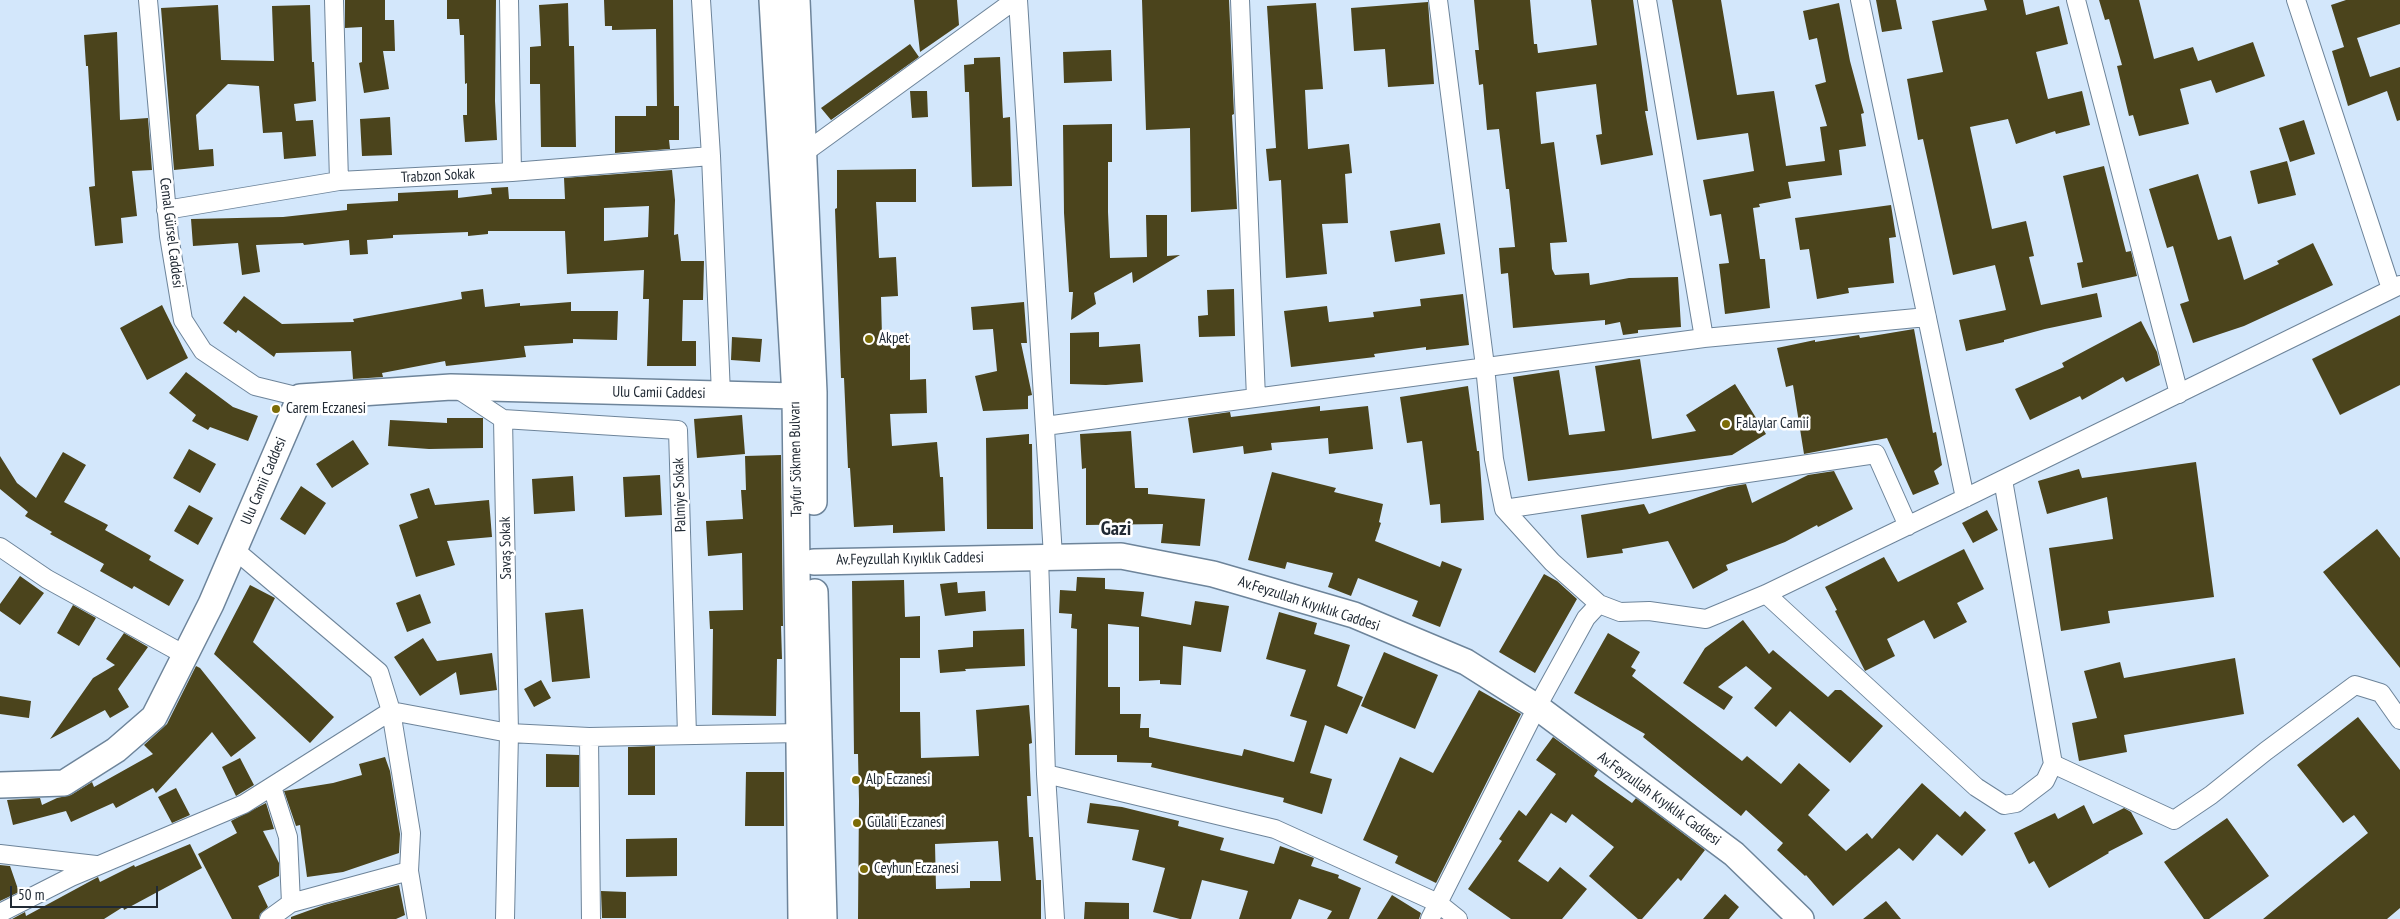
<!DOCTYPE html>
<html>
<head>
<meta charset="utf-8">
<style>
	body { margin:0 }
	#map { position:relative; width:2400px; height:919px; overflow:hidden; background:#d3e7fb; font-family:"PT Sans Narrow",sans-serif }
	canvas { display:block }
	.scale { position:absolute; left:10px; top:886px; width:148px; height:22px; box-sizing:border-box; border:2px solid #212a34; border-top:0; padding-left:6px; font-size:15px; line-height:18px; white-space:nowrap; color:#212a34; -webkit-text-stroke:4px #fff; paint-order:stroke }
</style>
</head>
<body>
<div id="map">
<canvas width="2400" height="919"></canvas>
<div class="scale">50 m</div>
</div>
<script>
const ctx = document.querySelector('canvas').getContext('2d');
ctx.lineJoin = 'round';
function fill(path, color) { ctx.fillStyle = color; ctx.fill(path, 'evenodd'); }
const shape = rows => new Path2D(rows.map(r => 'M' + r).join(''));
function stroke(path, color, width, dash) { ctx.strokeStyle = color; ctx.lineWidth = width; ctx.lineCap = dash ? 'butt' : 'round'; ctx.setLineDash(dash || []); ctx.stroke(path); }
function drawText(font, color, halo, rows, align = 'center') {
  ctx.font = font + ' "PT Sans Narrow",sans-serif'; ctx.lineWidth = 5; ctx.setLineDash([]); ctx.textBaseline = 'middle'; ctx.strokeStyle = halo; ctx.fillStyle = color; for (const [text, x, y, turn = 0] of rows) {
    ctx.save(); ctx.translate(x, y); ctx.rotate((+turn || 0) * Math.PI / 180); ctx.textAlign = isNaN(turn) ? turn : align; if (halo) ctx.strokeText(text, 0, 0); ctx.fillText(text, 0, 0); ctx.restore();
  }
}
fill(shape([
	[345,0,385,0,385,20,394,20,395,51,383,51,389,89,364,93,359,63,362,62,362,27,345,28],
	[447,0,496,0,495,101,497,140,465,142,463,115,467,115,467,83,465,84,464,35,460,35,459,19,447,19],
	[604,0,673,0,674,106,679,106,679,140,669,140,670,149,615,153,615,116,646,116,646,106,657,106,656,29,612,30,612,26,605,26],
	[914,0,957,0,959,25,920,52],
	[1142,0,1229,0,1234,114,1232,115,1237,209,1191,212,1190,128,1146,130],
	[1474,0,1530,0,1534,44,1537,44,1538,53,1597,45,1591,0,1633,0,1648,111,1645,111,1653,155,1601,165,1596,135,1602,134,1596,84,1536,92,1541,144,1554,142,1567,242,1550,243,1552,269,1555,275,1589,273,1590,285,1629,278,1678,277,1681,327,1638,330,1638,333,1623,335,1620,322,1605,325,1605,320,1513,328,1508,273,1501,274,1499,248,1515,247,1509,189,1506,189,1499,129,1487,130,1483,84,1479,85,1475,50,1479,50],
	[1672,0,1721,0,1737,95,1774,91,1786,166,1825,161,1820,127,1827,126,1815,85,1826,82,1817,38,1809,40,1803,11,1839,3,1850,61,1864,113,1861,114,1866,146,1839,150,1842,175,1788,182,1791,198,1759,204,1760,207,1753,208,1760,259,1765,259,1770,308,1725,314,1719,264,1729,263,1721,214,1710,216,1703,180,1754,171,1748,133,1697,140],
	[1876,0,1896,0,1902,29,1882,32],
	[1984,0,2023,0,2026,15,2059,6,2068,44,2036,52,2048,99,2082,91,2090,125,2056,134,2055,131,2016,144,2008,119,1970,127,1992,229,2026,221,2034,256,2029,257,2041,305,2097,293,2102,317,2045,329,2004,340,2004,342,1966,351,1959,320,2006,310,1995,265,1953,275,1923,139,1918,140,1907,79,1943,72,1932,21,1987,10],
	[2099,0,2139,0,2154,59,2193,47,2198,61,2253,42,2265,76,2216,93,2211,80,2180,89,2189,124,2139,136,2133,115,2129,116,2117,66,2122,65,2109,19,2105,20],
	[2346,0,2400,0,2400,24,2357,38,2370,77,2400,67,2400,120,2397,121,2387,91,2348,106,2332,51,2344,47,2331,5],
	[1428,2,1434,84,1388,87,1385,49,1354,51,1351,8],
	[568,3,569,46,574,46,576,147,541,147,540,84,530,84,530,47,541,46,539,5],
	[1316,3,1323,89,1305,90,1308,149,1349,144,1352,173,1345,174,1348,223,1322,224,1327,274,1286,278,1281,180,1269,181,1266,149,1276,148,1267,6],
	[218,5,221,60,274,61,272,6,310,5,312,62,314,62,316,101,294,104,296,121,313,120,316,156,284,159,282,132,263,133,259,86,228,84,196,115,199,150,213,149,214,166,174,170,161,8],
	[117,32,120,120,148,118,152,170,132,171,137,216,121,218,123,243,95,246,89,187,95,186,88,66,86,66,84,35],
	[910,44,919,57,831,120,821,108],
	[1111,50,1112,81,1064,83,1063,52],
	[1000,57,1003,118,1010,117,1012,186,972,187,969,92,965,92,964,65,974,64,974,58],
	[910,91,927,91,928,117,912,118],
	[390,117,392,155,362,156,360,119],
	[2304,120,2315,154,2290,162,2279,128],
	[1112,124,1112,162,1108,162,1108,212,1110,258,1147,257,1146,215,1167,215,1167,256,1180,255,1133,283,1132,272,1094,293,1096,304,1071,320,1073,292,1069,292,1064,213,1063,125],
	[2287,161,2296,195,2258,204,2250,171],
	[2104,166,2126,252,2131,251,2137,276,2082,288,2077,263,2083,262,2063,176],
	[916,169,916,202,876,202,879,258,896,257,898,296,881,297,882,337,910,337,910,380,926,379,927,413,890,414,892,446,937,442,940,477,943,477,945,531,893,533,893,525,854,527,850,468,848,468,844,378,841,378,835,209,837,208,837,170],
	[672,170,675,200,674,235,678,234,681,261,704,261,703,300,683,300,682,341,696,341,696,366,647,366,649,299,643,299,644,270,567,274,565,231,488,231,488,234,468,236,468,232,393,235,393,238,367,240,368,254,350,255,349,240,304,245,303,243,256,245,260,272,242,275,238,243,193,246,191,219,283,217,347,210,347,204,398,201,398,193,458,190,458,198,492,194,491,188,508,187,509,199,565,199,564,178],
	[649,206,648,237,604,241,604,208],
	[2198,174,2218,240,2231,236,2244,280,2279,264,2277,261,2313,243,2333,285,2244,326,2193,343,2180,304,2189,301,2173,246,2167,248,2149,189],
	[1891,205,1896,237,1889,238,1894,283,1848,288,1849,293,1817,299,1809,249,1800,250,1795,218],
	[1440,223,1445,254,1395,262,1390,231],
	[483,289,485,307,520,303,520,306,571,302,571,311,618,311,617,340,573,339,573,343,524,346,526,357,446,366,445,361,382,373,383,377,353,379,351,351,276,353,274,357,238,330,236,333,223,323,244,296,282,324,354,322,353,319,462,299,461,292],
	[1234,289,1235,336,1199,337,1198,316,1208,315,1207,290],
	[1463,294,1469,345,1426,350,1426,347,1374,354,1375,357,1291,367,1284,311,1327,306,1329,322,1374,317,1373,312,1421,306,1420,299],
	[1024,302,1027,343,1021,343,1032,395,1028,396,1028,409,983,411,975,376,997,371,993,329,973,330,971,307],
	[162,305,188,358,147,380,120,328],
	[2400,315,2400,385,2340,415,2312,359],
	[2141,321,2157,352,2160,365,2126,382,2123,377,2082,400,2080,396,2030,420,2015,389,2064,367,2062,363],
	[1914,329,1933,433,1936,432,1942,465,1934,471,1939,484,1913,495,1887,438,1804,454,1793,385,1786,387,1777,348,1815,340,1815,342,1859,335,1860,338],
	[1099,332,1099,347,1140,344,1143,382,1106,385,1070,384,1070,333],
	[732,337,762,339,760,362,731,360],
	[1640,359,1652,439,1696,431,1686,415,1735,384,1766,434,1732,455,1622,470,1528,481,1513,377,1559,370,1569,435,1605,431,1595,366],
	[186,372,233,407,258,416,248,441,210,427,208,430,192,421,196,415,169,393],
	[1468,386,1477,451,1479,451,1484,520,1441,523,1440,504,1430,505,1422,441,1407,443,1400,397],
	[1320,406,1320,411,1368,406,1373,449,1329,454,1328,438,1271,443,1272,450,1244,454,1243,446,1193,453,1188,418,1230,412,1231,417],
	[742,415,745,454,697,458,694,419],
	[447,418,483,418,483,448,429,449,388,446,390,420,447,423],
	[1131,431,1135,488,1148,488,1148,494,1205,499,1200,546,1161,543,1163,524,1086,525,1086,468,1082,469,1080,434],
	[1029,434,1029,444,1032,444,1033,529,987,529,986,438],
	[353,440,369,464,332,488,316,464],
	[189,449,216,464,200,493,173,478],
	[63,452,86,465,64,502,108,525,105,530,151,556,149,560,184,580,169,606,134,586,132,589,100,571,104,564,50,534,52,532,25,516,28,512,0,489,0,456,17,483,36,498],
	[781,455,783,626,781,626,782,659,777,659,776,716,712,715,713,629,710,629,709,611,743,610,742,553,708,556,706,521,743,519,741,490,746,490,745,456],
	[2196,462,2214,597,2108,611,2110,623,2061,631,2049,548,2113,539,2107,497,2047,514,2038,481,2079,469,2082,478],
	[1834,471,1853,509,1818,527,1817,525,1785,542,1726,565,1728,570,1693,589,1668,541,1622,549,1623,553,1587,558,1581,515,1644,504,1649,514,1728,487,1746,484,1752,503,1808,475],
	[1272,472,1336,488,1334,492,1383,504,1379,522,1381,523,1375,541,1440,567,1442,561,1462,569,1440,627,1412,616,1418,601,1358,578,1351,596,1328,587,1333,573,1287,562,1285,569,1248,560],
	[660,475,662,515,625,517,623,477],
	[573,476,575,511,534,514,532,479],
	[301,486,326,503,305,535,280,519],
	[429,488,435,505,489,500,492,537,447,541,455,565,416,577,399,525,418,518,410,494],
	[189,505,213,518,198,545,174,531],
	[1987,510,1998,530,1973,543,1962,523],
	[2377,529,2400,558,2400,668,2323,572],
	[1964,549,1984,589,1957,603,1967,622,1934,639,1924,620,1887,639,1895,656,1865,671,1835,611,1837,610,1825,587,1884,557,1898,582],
	[1544,574,1557,581,1577,599,1535,673,1499,652],
	[20,576,44,593,20,625,0,611,0,604],
	[1077,577,1105,578,1105,589,1144,592,1141,616,1191,625,1195,601,1229,606,1221,652,1183,646,1181,685,1160,684,1160,680,1139,681,1139,627,1108,624,1108,687,1120,687,1120,714,1141,714,1140,728,1149,728,1149,737,1242,756,1244,749,1294,762,1307,721,1290,716,1306,670,1266,659,1279,612,1317,623,1314,634,1350,645,1337,686,1363,697,1347,734,1325,725,1310,773,1332,779,1322,814,1283,802,1284,798,1151,767,1152,763,1117,762,1117,755,1075,755,1077,629,1071,628,1072,614,1059,613,1060,590,1076,591],
	[904,580,905,617,920,616,920,658,900,658,900,712,920,712,921,758,979,756,976,710,1029,705,1032,743,1029,744,1031,796,1027,796,1029,837,1033,837,1036,880,1041,880,1041,919,858,919,859,801,858,754,854,754,852,581],
	[998,841,1001,881,970,881,970,888,936,889,935,844],
	[957,582,958,593,985,591,986,611,945,616,940,584],
	[250,585,275,598,253,642,334,717,310,743,214,654],
	[420,594,431,623,407,632,396,603],
	[73,605,96,618,79,646,57,633],
	[583,609,590,678,552,682,545,613],
	[1743,620,1769,654,1773,650,1828,697,1835,690,1841,690,1883,726,1850,763,1790,711,1776,727,1754,708,1772,688,1746,666,1718,687,1733,697,1724,710,1683,683,1705,648],
	[1024,629,1025,666,965,669,966,671,940,673,938,650,973,647,973,631],
	[124,633,148,647,118,689,129,707,110,718,105,710,50,739,93,678,115,665,106,659],
	[1608,633,1640,652,1631,667,1636,670,1632,676,1742,761,1747,756,1781,784,1799,763,1830,790,1808,815,1846,851,1867,833,1872,839,1922,783,1960,817,1965,811,1986,830,1962,856,1937,834,1913,861,1899,848,1833,906,1806,875,1805,876,1777,850,1783,843,1746,810,1741,816,1643,737,1645,734,1574,693],
	[423,638,437,661,492,653,497,690,460,695,456,672,420,696,394,657],
	[1384,652,1438,675,1415,729,1361,706],
	[2235,658,2244,714,2124,735,2127,752,2079,761,2072,723,2097,718,2084,671,2120,662,2124,678],
	[196,666,200,668,256,738,231,757,212,732,156,793,153,788,116,808,113,803,71,822,66,811,13,825,7,800,40,798,42,805,57,798,71,795,92,782,94,787,153,754,144,745,167,724],
	[541,680,551,698,534,707,524,689],
	[1479,690,1521,714,1436,883,1395,863,1398,856,1363,840,1400,757,1433,773],
	[0,696,31,701,29,718,0,714],
	[2358,717,2400,770,2400,908,2387,919,2263,919,2368,833,2354,815,2343,823,2297,765],
	[1553,737,1598,770,1594,776,1632,803,1636,798,1705,850,1681,881,1678,878,1642,919,1638,919,1589,876,1614,847,1572,814,1566,823,1551,813,1518,861,1548,882,1560,867,1587,889,1562,919,1511,919,1468,889,1502,841,1499,839,1519,810,1526,816,1556,774,1536,760],
	[655,746,655,795,628,795,628,747],
	[546,754,579,755,579,787,546,787],
	[385,757,390,771,400,834,399,853,343,872,307,877,300,825,296,826,284,791,333,783,362,775,359,764],
	[240,758,254,785,236,796,222,767],
	[746,772,784,772,784,826,745,826],
	[176,788,190,815,172,823,158,797],
	[266,803,274,829,263,831,279,863,279,876,258,886,268,907,260,914,259,919,232,919,198,854,237,833,231,821],
	[1090,803,1122,807,1179,821,1178,826,1224,838,1220,850,1274,864,1280,846,1314,858,1311,866,1339,875,1338,878,1361,888,1349,919,1327,919,1332,911,1299,899,1291,919,1239,919,1248,891,1202,880,1191,919,1180,919,1153,912,1165,868,1132,860,1139,830,1087,823],
	[2084,805,2093,824,2124,808,2131,812,2143,834,2108,852,2109,853,2049,888,2034,861,2029,864,2014,833,2055,813,2058,819],
	[2227,818,2269,876,2209,919,2204,919,2164,862],
	[677,838,677,876,626,877,626,839],
	[190,844,202,868,124,910,123,907,104,919,12,919,25,912,26,916,98,877,100,882,134,865,135,867],
	[0,865,10,866,19,892,0,901],
	[399,885,405,915,396,919,291,919,291,917,324,905],
	[601,891,626,892,626,918,602,918],
	[1725,894,1739,907,1729,919,1703,919],
	[1392,895,1421,913,1419,919,1377,919],
	[1886,901,1901,919,1863,919],
	[1085,902,1129,903,1129,919,1084,919]
]), '#4b441c');
const street = shape([
	[148,0,169,236,183,320,203,351,255,386,300,397],
	[334,0,339,181],
	[509,0,512,172],
	[701,0,711,156,721,394],
	[1018,0,1053,556],
	[1240,0,1256,398],
	[1438,0,1485,366,1494,459,1504,509,1552,562,1599,604],
	[1647,0,1704,338],
	[1860,0,1965,498],
	[2076,0,2179,394],
	[2296,0,2391,289],
	[796,154,804,153,1015,0],
	[166,210,339,181,512,172,711,156],
	[456,388,503,419,509,733,505,919],
	[503,419,678,430,687,735],
	[1045,426,1704,338,1927,317],
	[1504,509,1876,454,1908,526],
	[0,547,47,579,185,655],
	[235,550,379,672,391,711,411,833,409,871,417,919],
	[1039,557,1046,774,1055,919],
	[1766,594,1976,787,2004,805,2016,803,2045,781,2053,764,2003,480],
	[589,737,591,919],
	[2053,764,2174,820,2211,795,2266,751,2355,685,2381,693,2400,720],
	[1046,774,1275,829,1438,903,1458,919],
	[272,787,288,837,291,903],
	[0,854,96,865],
	[0,913,71,877,244,804,391,711,509,733,589,737,800,733],
	[269,919,291,903,409,871],
	[1430,919,1537,707,1586,618,1599,604,1620,612,1649,611,1706,619,1766,594,1965,498,2400,285]
]);
const secondary = shape([
	[772,0,795,396,801,919],
	[797,0,814,392,814,502],
	[814,562,1121,556,1213,574,1354,615,1466,662,1537,707,1734,854,1801,919],
	[815,592,824,919],
	[0,785,64,783,116,750,154,717,211,604,300,397,451,387,795,396]
]);
stroke(street, '#6d849a', 20);
stroke(secondary, '#6d849a', 28);
stroke(street, '#fff', 18);
stroke(secondary, '#fff', 25);
for (const [x, y, r, color] of [
	[869,339,5,"#7c6c07"],
	[276,409,5,"#7c6c07"],
	[1726,424,5,"#7c6c07"],
	[856,780,5,"#7c6c07"],
	[857,823,5,"#7c6c07"],
	[864,869,5,"#7c6c07"]
]) { const dot = new Path2D(); dot.arc(x, y, r, 0, 2 * Math.PI); ctx.fillStyle = color; ctx.fill(dot); stroke(dot, '#fff', 2); }
drawText('15px', '#212a34', '#fff', [
	["Trabzon Sokak",438,176,-3],
	["Cemal Gürsel Caddesi",171,233,83],
	["Ulu Camii Caddesi",659,393,1],
	["Tayfur Sökmen Bulvarı",796,459,-91],
	["Ulu Camii Caddesi",264,481,-67],
	["Palmiye Sokak",680,495,-92],
	["Savaş Sokak",506,548,-91],
	["Av.Feyzullah Kıyıklık Caddesi",910,559,-1],
	["Av.Feyzullah Kıyıklık Caddesi",1309,604,18],
	["Av.Feyzullah Kıyıklık Caddesi",1659,799,36]
]);
drawText('15px', '#212a34', '#fff', [
	["Akpet",879,339],
	["Carem Eczanesi",286,409],
	["Falaylar Camii",1736,424],
	["Alp Eczanesi",866,780],
	["Gülali Eczanesi",867,823],
	["Ceyhun Eczanesi",874,869]
], 'left');
drawText('bold 20px', '#212a34', '#fff', [
	["Gazi",1116,529]
]);
</script>
</body>
</html>
